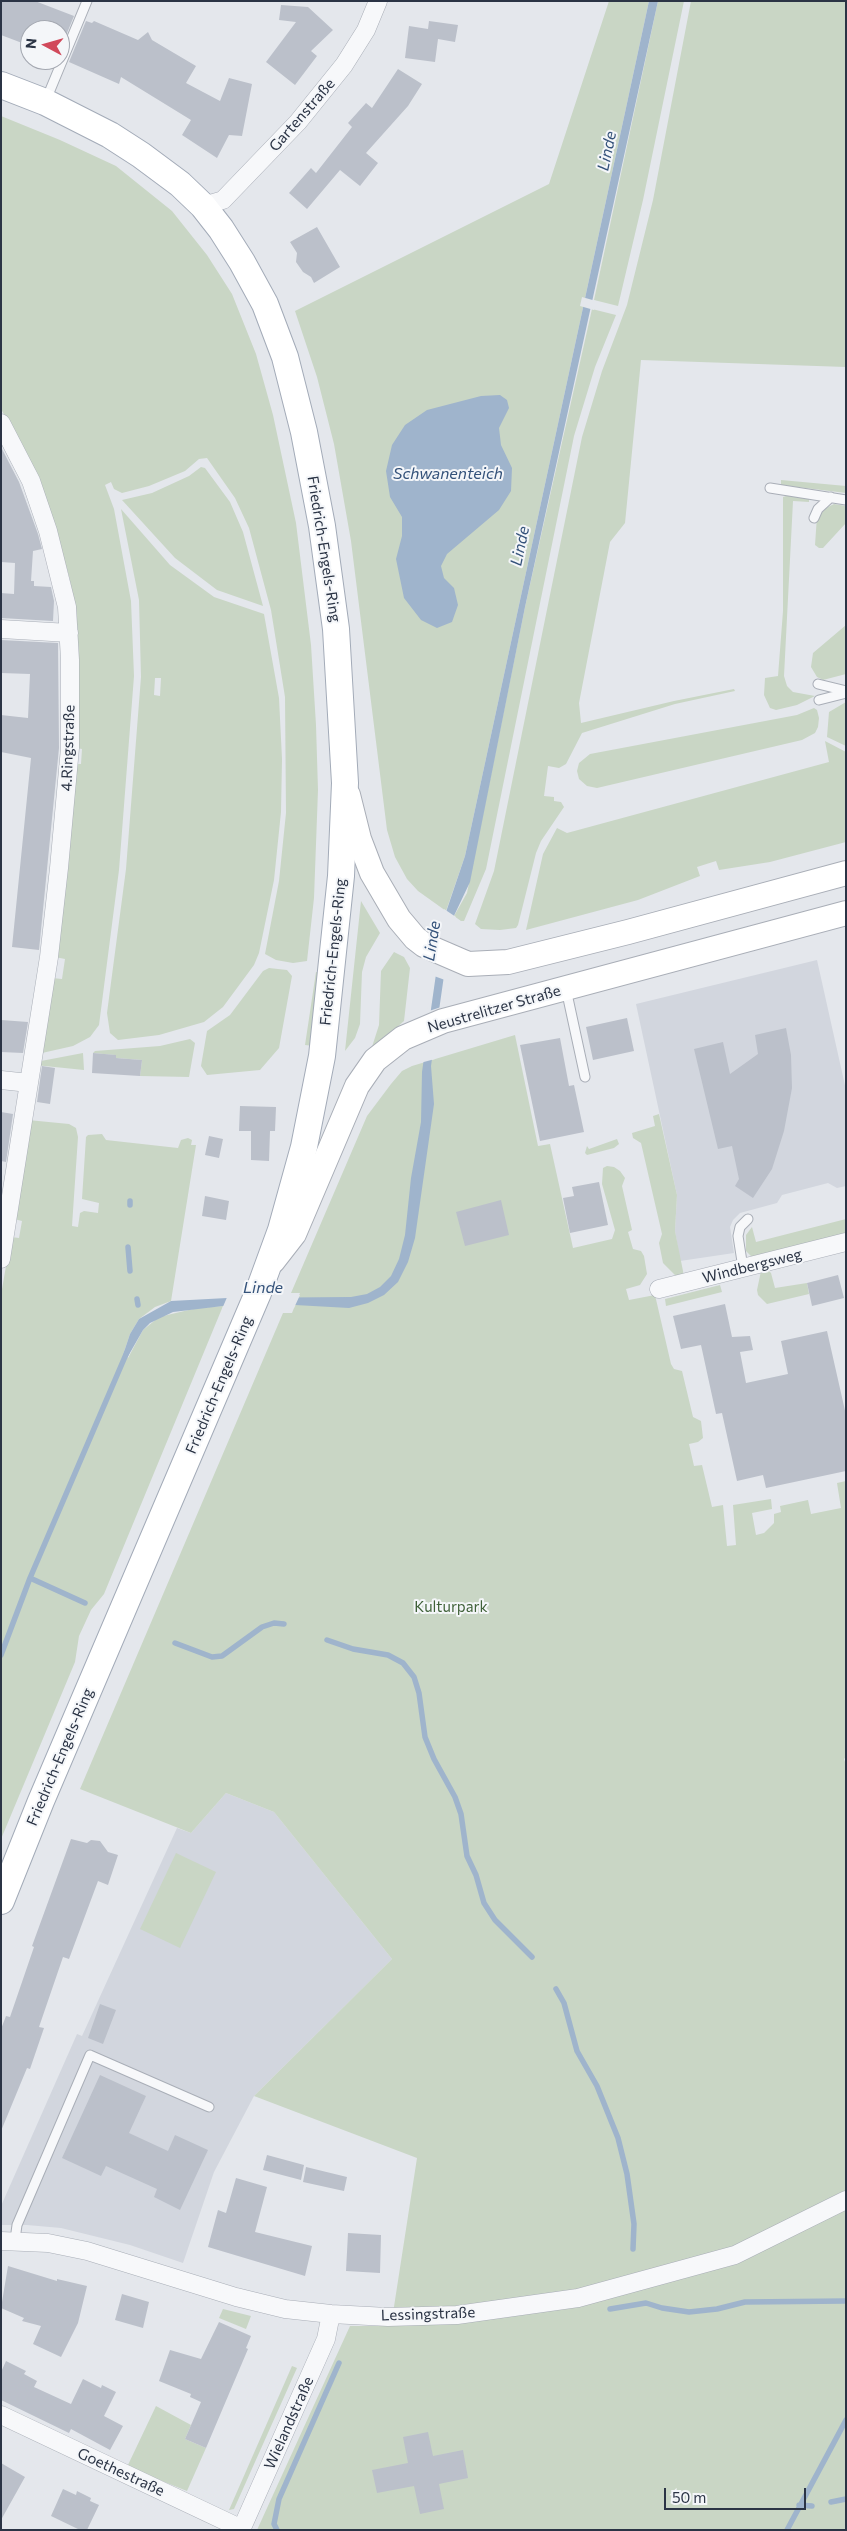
<!DOCTYPE html>
<html>
<head>
<meta charset="utf-8">
<style>
	body { margin:0 }
	#map { position:relative; width:847px; height:2531px; overflow:hidden; background:#e4e7ec; font-family:Commissioner,sans-serif }
	canvas { display:block }
	.frame { position:absolute; inset:0; border:2px solid #2b3445; pointer-events:none }
	.north { position:absolute; left:20px; top:20px; width:50px; height:50px; box-sizing:border-box; background:#f4f6f9; border:1px solid #a4a8b1; border-radius:50%; rotate:276deg; font-size:14px; font-weight:700; line-height:20px; text-align:center; color:#2b3445 }
	.north::after { content:''; display:block; margin:auto; width:18px; height:22px; background:#d1495b; clip-path:polygon(50% 0,100% 100%,50% 72%,0 100%) }
	.scale { position:absolute; left:664px; top:2488px; width:142px; height:22px; box-sizing:border-box; border:2px solid #2b3445; border-top:0; padding-left:6px; font-size:15px; line-height:18px; white-space:nowrap; color:#2b3445; -webkit-text-stroke:4px #f4f6f9; paint-order:stroke }
</style>
</head>
<body>
<div id="map">
<canvas width="847" height="2531"></canvas>
<div class="frame"></div>
<div class="north">N</div>
<div class="scale">50 m</div>
</div>
<script>
const ctx = document.querySelector('canvas').getContext('2d');
ctx.lineJoin = 'round';
function fill(path, color) { ctx.fillStyle = color; ctx.fill(path, 'evenodd'); }
const shape = rows => new Path2D(rows.map(r => 'M' + r).join(''));
function stroke(path, color, width, dash) { ctx.strokeStyle = color; ctx.lineWidth = width; ctx.lineCap = dash ? 'butt' : 'round'; ctx.setLineDash(dash || []); ctx.stroke(path); }
function drawText(font, color, halo, rows, align = 'center') {
  ctx.font = font + ' Commissioner,sans-serif'; ctx.lineWidth = 4; ctx.setLineDash([]); ctx.textBaseline = 'middle'; ctx.strokeStyle = halo; ctx.fillStyle = color; for (const [text, x, y, turn = 0] of rows) {
    ctx.save(); ctx.translate(x, y); ctx.rotate((+turn || 0) * Math.PI / 180); ctx.textAlign = isNaN(turn) ? turn : align; if (halo) ctx.strokeText(text, 0, 0); ctx.fillText(text, 0, 0); ctx.restore();
  }
}
fill(shape([
	[817,960,846,1090,846,1186,837,1188,828,1183,782,1195,777,1203,740,1213,733,1220,730,1227,734,1253,680,1261,675,1231,677,1195,636,1004],
	[226,1793,274,1812,392,1959,254,2096,214,2172,183,2263,130,2245,61,2228,27,2225,1,2225,1,2206,77,2034,82,2036,177,1828,191,1833]
]), '#d2d6de');
fill(shape([
	[609,1,649,1,465,856,446,911,418,891,407,879,395,857,387,830,351,541,334,444,317,377,295,311,549,184],
	[658,1,684,1,643,200,618,306,594,300],
	[691,1,846,1,846,367,641,360,625,523,610,542,579,703,581,723,674,701,734,689,735,691,675,704,582,733,566,764,559,768,548,766,544,796,554,797,554,801,561,802,564,807,541,841,536,853,518,925,516,928,500,930,481,929,475,924,494,871,582,437,602,371,627,305,653,200],
	[1,116,60,140,116,166,172,211,207,255,232,294,256,354,273,415,296,523,311,645,316,725,318,790,314,898,307,961,293,963,276,960,265,954,279,881,286,813,285,697,271,610,249,528,235,498,207,458,199,459,185,471,149,486,122,493,114,489,111,482,105,485,114,509,131,601,134,676,119,870,99,1025,90,1037,73,1046,42,1053,52,978,62,979,65,959,55,957,74,764,81,764,82,749,76,748,78,634,75,606,69,576,55,529,22,447,1,409],
	[592,309,616,315,595,367,574,436,486,869,464,921,461,921,454,916,467,893,525,607],
	[201,467,205,468,230,502,243,532,263,606,217,590,175,558,122,500,152,493,189,476],
	[781,480,846,486,846,493,781,485],
	[789,495,809,498,809,502,793,501,784,676,787,686,793,692,815,696,797,705,776,710,770,708,764,695,765,678,778,676,783,611,783,497],
	[834,504,846,506,846,523,823,548,819,548,815,545,817,516,820,511],
	[121,509,170,565,214,597,264,614,279,698,282,759,281,812,274,880,259,953,254,965,223,1007,204,1022,159,1035,118,1040,110,1033,107,1013,126,869,141,677,139,600],
	[155,678,161,678,160,696,154,695],
	[846,625,846,674,823,680,817,677,811,667,813,653],
	[846,702,846,746,827,737,829,712],
	[814,708,817,710,819,718,818,727,815,733,802,740,597,788,587,786,579,779,577,771,579,763,590,754,797,715],
	[825,741,846,752,846,842,770,862,719,870,716,861,697,867,700,876,638,900,526,930,543,854,557,828,567,833,829,762],
	[361,901,380,933,366,957,362,972,360,1024,355,1038,345,1051],
	[394,952,404,957,410,968,404,1021,371,1050,379,1025,381,971],
	[269,968,287,970,292,976,279,1048,260,1070,207,1075,201,1066,207,1031,230,1015,263,971],
	[316,972,322,973,314,1046,305,1045],
	[515,1035,538,1146,550,1144,573,1248,612,1239,615,1230,602,1184,603,1168,607,1166,614,1167,620,1171,625,1178,622,1186,632,1230,628,1232,633,1249,641,1251,644,1256,647,1274,640,1285,626,1289,629,1300,655,1295,671,1364,674,1369,682,1371,693,1417,701,1421,703,1438,698,1442,689,1444,694,1466,702,1465,712,1507,723,1505,727,1546,736,1545,733,1505,771,1499,772,1509,752,1513,756,1535,764,1533,774,1523,774,1514,781,1512,780,1506,808,1500,811,1514,841,1508,837,1483,846,1481,846,1757,844,1759,846,1765,846,2530,257,2530,350,2326,391,2326,417,2158,254,2096,392,1959,274,1812,226,1793,191,1833,80,1789,283,1313,292,1313,300,1293,291,1293,367,1116,391,1084,402,1071,412,1066],
	[190,1039,195,1043,189,1077,140,1076,142,1060,116,1058,115,1055,93,1053,95,1051,160,1046],
	[83,1053,84,1070,35,1065,41,1061],
	[659,1114,677,1195,675,1231,684,1276,677,1277,663,1263,659,1243,662,1234,641,1143,633,1138,632,1133,655,1126,653,1116],
	[28,1120,69,1124,76,1128,78,1137,72,1226,78,1227,80,1213,84,1211,98,1213,99,1203,82,1199,86,1137,88,1135,102,1134,106,1140,178,1148,181,1140,188,1138,192,1140,191,1145,196,1145,171,1301,155,1307,139,1319,130,1334,123,1355,128,1358,143,1330,159,1317,197,1308,223,1306,104,1594,91,1610,79,1636,75,1662,1,1839,1,1295,11,1237,19,1238,22,1221,14,1219],
	[617,1139,619,1144,614,1148,587,1155,585,1153,587,1146,589,1149],
	[846,1219,846,1234,752,1257,746,1251,746,1235,752,1227,756,1242],
	[768,1270,771,1273,775,1288,807,1283,809,1294,767,1304,758,1295,757,1290,761,1271],
	[720,1285,722,1292,666,1306,665,1299],
	[176,1853,216,1872,180,1948,140,1929],
	[223,2309,251,2316,246,2329,219,2318],
	[292,2366,297,2368,234,2509,229,2510],
	[156,2406,191,2425,185,2439,206,2448,187,2491,127,2467]
]), '#c9d6c5');
fill(shape([
	[649,1,658,1,525,607,470,882,452,920,431,1066,434,1104,415,1238,408,1262,398,1282,384,1295,368,1303,349,1308,295,1305,223,1306,173,1312,150,1323,143,1330,127,1358,125,1358,123,1355,130,1334,139,1319,171,1301,227,1298,351,1297,367,1294,380,1287,391,1276,399,1259,405,1235,411,1178,421,1122,422,1072,444,918,465,856],
	[500,395,507,400,509,408,499,428,501,445,512,468,511,491,499,510,447,554,441,566,444,578,454,588,458,605,452,622,437,628,421,620,404,598,396,559,402,536,402,517,390,497,386,471,392,445,405,425,427,410,481,396]
]), '#9fb4cc');
fill(shape([
	[582,297,596,301,594,310,580,306],
	[444,909,456,917,435,1059,420,1063,431,982],
	[434,976,445,980,441,1007,429,1011],
	[228,1295,300,1295,294,1308,222,1309]
]), '#e4e7ec');
stroke(shape([
	[130,1205,130,1201],
	[128,1247,130,1271],
	[137,1299,138,1305],
	[30,1578,85,1603],
	[327,1640,353,1649,388,1655,403,1663,414,1677,419,1693,425,1737,434,1759,455,1797,461,1814,467,1856,476,1875,484,1903,495,1920,532,1957],
	[175,1643,212,1657,222,1656,262,1627,274,1623,284,1624],
	[1,1655,30,1578,127,1352],
	[556,1989,564,2003,577,2051,597,2086,618,2138,627,2174,634,2224,633,2249],
	[610,2309,646,2303,662,2308,689,2312,717,2309,745,2302,846,2301],
	[831,2502,846,2499],
	[799,2505,812,2506],
	[277,2530,274,2524,279,2499,339,2363],
	[787,2530,846,2420]
]), '#9fb4cc', 5.5);
fill(shape([
	[1,1,35,1,74,16,60,50,60,30,30,30,30,46,1,35],
	[281,5,308,7,333,30,311,51,317,56,295,85,266,62,296,22,279,20],
	[86,21,92,23,94,21,138,40,148,32,152,40,196,66,186,83,220,101,229,78,252,84,242,136,229,135,217,158,182,135,191,120,121,77,119,84,69,62],
	[429,21,458,25,455,42,438,39,435,62,405,58,409,26,428,29],
	[398,69,422,84,408,106,366,153,378,163,360,186,340,170,307,209,289,193,311,168,316,173,352,127,348,123,366,103,372,108],
	[317,227,340,267,314,283,311,277,303,272,296,262,297,253,290,242],
	[1,447,19,482,38,534,42,549,33,551,31,581,34,581,34,586,51,587,54,601,53,621,1,618,1,593,14,594,15,563,1,562],
	[1,640,58,643,59,748,39,950,12,947,31,758,1,752,1,715,28,718,30,674,1,673],
	[627,1018,634,1051,593,1060,586,1027],
	[1,1020,28,1022,23,1053,1,1052],
	[786,1028,791,1055,792,1088,784,1131,772,1169,753,1198,735,1186,739,1179,732,1146,718,1149,694,1049,723,1042,730,1074,758,1054,755,1035],
	[560,1038,569,1086,574,1085,584,1132,540,1141,520,1045],
	[93,1053,116,1055,116,1058,142,1060,140,1076,92,1073],
	[42,1066,55,1068,50,1104,37,1102],
	[240,1106,276,1107,275,1131,270,1131,269,1161,251,1160,251,1131,239,1131],
	[1,1112,13,1114,6,1162,1,1161],
	[209,1136,223,1139,219,1158,205,1155],
	[599,1182,608,1225,570,1233,563,1198,574,1196,572,1187],
	[205,1196,229,1201,226,1220,202,1216],
	[501,1200,509,1235,465,1246,456,1212],
	[838,1275,844,1298,812,1306,807,1283],
	[725,1304,732,1337,750,1336,753,1350,740,1352,746,1383,788,1374,781,1341,827,1331,846,1415,846,1471,766,1488,763,1475,737,1481,722,1413,716,1414,701,1345,681,1349,673,1316],
	[71,1839,87,1843,91,1840,100,1841,108,1852,118,1855,108,1885,98,1881,69,1959,63,1957,39,2027,44,2028,30,2069,27,2068,1,2131,1,2029,6,2016,10,2017,34,1947,32,1946],
	[100,2004,116,2010,103,2044,88,2038],
	[100,2075,146,2096,129,2133,168,2151,175,2135,208,2150,180,2210,154,2197,157,2189,106,2166,101,2176,62,2158],
	[267,2155,304,2165,301,2180,263,2170],
	[306,2167,347,2177,344,2191,303,2182],
	[236,2178,267,2187,255,2232,312,2246,305,2276,208,2247,218,2210,226,2213],
	[348,2233,381,2235,380,2273,346,2271],
	[8,2266,57,2281,57,2279,87,2286,78,2323,61,2357,33,2344,41,2326,22,2321,24,2318,1,2308],
	[122,2294,149,2302,143,2328,115,2320],
	[219,2322,251,2336,246,2348,248,2349,206,2448,185,2439,201,2402,190,2397,191,2394,159,2381,170,2350,201,2359],
	[6,2361,26,2371,24,2374,37,2381,34,2387,71,2404,83,2379,101,2388,102,2385,116,2392,104,2416,123,2426,110,2450,71,2429,69,2433,1,2400,1,2372],
	[428,2432,433,2456,463,2450,468,2478,439,2484,444,2509,420,2514,414,2486,377,2493,372,2470,408,2463,403,2437],
	[1,2463,25,2477,1,2520],
	[63,2489,76,2495,77,2491,91,2498,90,2501,99,2505,87,2530,80,2530,51,2516]
]), '#bbc0ca');
const service = shape([
	[46,100,87,1],
	[770,488,846,500],
	[814,518,818,509,831,497],
	[818,684,846,691],
	[819,700,846,693],
	[566,989,585,1077],
	[743,1268,738,1236,740,1227,748,1219],
	[15,2240,17,2225,90,2055,209,2107]
]);
const minor = shape([
	[203,206,223,200,298,122,344,65,366,30,378,1],
	[1,423,31,481,48,531,67,607,70,660,70,748,59,868,49,957,1,1259],
	[1,629,69,633],
	[1,1080,29,1083],
	[659,1289,846,1242],
	[1,2241,48,2243,87,2251,236,2297,285,2309,331,2314,388,2317,457,2315,578,2298,735,2255,846,2200],
	[1,2415,242,2529],
	[241,2530,326,2339,331,2314]
]);
const secondary = shape([
	[348,795,359,839,372,873,399,919,415,938,424,945,468,964,508,962,628,932,846,873],
	[273,1261,294,1234,357,1086,375,1060,403,1038,443,1021,846,913]
]);
const primary = shape([
	[1,85,45,102,110,135,141,155,180,184,203,206,221,229,242,262,265,304,285,357,304,432,322,526,336,629,345,783,341,876,322,1056,304,1147,281,1230,258,1293,41,1801,1,1901]
]);
stroke(service, '#a9aeb7', 11);
stroke(minor, '#a9aeb7', 19);
stroke(secondary, '#a9aeb7', 26);
stroke(primary, '#a3abb8', 28);
stroke(service, '#f7f8fa', 9);
stroke(minor, '#f7f8fa', 18);
stroke(secondary, '#fff', 24);
stroke(primary, '#fff', 26);
drawText('15px', '#2b3445', '#f4f6f9', [
	["Gartenstraße",302,115,-49],
	["Friedrich-Engels-Ring",324,549,81],
	["4.Ringstraße",68,748,-88],
	["Friedrich-Engels-Ring",333,952,-84],
	["Neustrelitzer Straße",494,1009,-16],
	["Windbergsweg",752,1266,-14],
	["Friedrich-Engels-Ring",219,1385,-67],
	["Friedrich-Engels-Ring",60,1757,-67],
	["Lessingstraße",428,2314,-2],
	["Wielandstraße",289,2423,-66],
	["Goethestraße",121,2472,25]
]);
drawText('15px', '#3f6138', '#f4f6f9', [
	["Kulturpark",451,1607]
]);
drawText('italic 16px', '#34527a', '#f4f6f9', [
	["Linde",607,151,-78],
	["Schwanenteich",448,474],
	["Linde",520,546,-78],
	["Linde",432,941,-81],
	["Linde",263,1288]
]);
</script>
</body>
</html>
